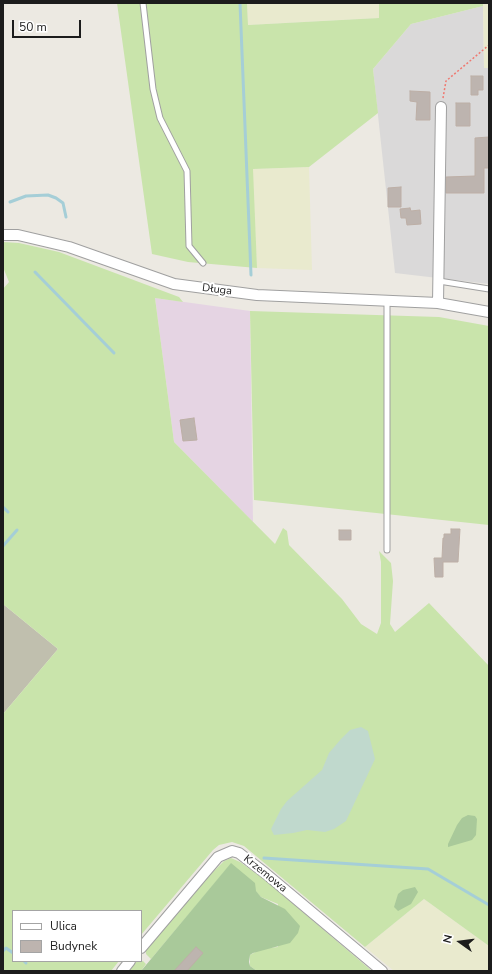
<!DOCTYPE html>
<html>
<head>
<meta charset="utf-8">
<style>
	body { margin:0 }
	#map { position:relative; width:492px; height:974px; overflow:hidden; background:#ece9e2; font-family:"Nunito Sans",sans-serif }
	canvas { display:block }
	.frame { position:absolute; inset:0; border:4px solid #1c1c1c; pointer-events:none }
	.legend { position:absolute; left:12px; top:910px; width:130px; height:52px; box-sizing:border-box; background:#fff; border:1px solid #a4a4a4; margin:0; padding:5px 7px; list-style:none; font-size:12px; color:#1c1c1c }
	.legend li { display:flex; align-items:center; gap:8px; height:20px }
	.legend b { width:20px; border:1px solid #a4a4a4 }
	.north { position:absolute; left:440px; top:922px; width:40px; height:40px; -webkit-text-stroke:3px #fff; paint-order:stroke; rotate:284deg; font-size:11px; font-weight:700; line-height:16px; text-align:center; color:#1c1c1c }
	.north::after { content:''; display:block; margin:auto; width:14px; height:18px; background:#1c1c1c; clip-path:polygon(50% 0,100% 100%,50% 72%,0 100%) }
	.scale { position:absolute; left:12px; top:20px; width:69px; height:18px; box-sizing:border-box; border:2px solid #1c1c1c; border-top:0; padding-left:5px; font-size:12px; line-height:14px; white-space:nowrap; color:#1c1c1c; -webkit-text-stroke:3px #fff; paint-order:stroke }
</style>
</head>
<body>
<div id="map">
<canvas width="492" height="974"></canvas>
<div class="frame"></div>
<ul class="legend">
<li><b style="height:5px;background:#fff"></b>Ulica</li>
<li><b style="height:11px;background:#bdb4af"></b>Budynek</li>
</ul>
<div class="north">N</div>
<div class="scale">50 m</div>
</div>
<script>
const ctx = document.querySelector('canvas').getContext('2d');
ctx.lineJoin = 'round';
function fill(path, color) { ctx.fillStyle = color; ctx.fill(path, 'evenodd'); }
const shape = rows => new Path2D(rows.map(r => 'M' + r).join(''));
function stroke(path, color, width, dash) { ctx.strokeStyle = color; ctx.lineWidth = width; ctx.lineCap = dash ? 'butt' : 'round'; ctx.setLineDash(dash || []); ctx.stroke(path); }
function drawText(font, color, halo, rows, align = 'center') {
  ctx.font = font + ' "Nunito Sans",sans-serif'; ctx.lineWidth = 4; ctx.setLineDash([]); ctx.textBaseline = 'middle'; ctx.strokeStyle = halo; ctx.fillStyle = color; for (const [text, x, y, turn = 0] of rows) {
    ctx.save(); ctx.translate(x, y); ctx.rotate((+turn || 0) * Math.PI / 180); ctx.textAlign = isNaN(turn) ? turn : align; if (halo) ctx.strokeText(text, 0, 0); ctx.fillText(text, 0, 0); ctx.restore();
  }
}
fill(shape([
	[483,6,484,68,489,68,489,284,395,273,373,69,411,24]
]), '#dad9d9');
fill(shape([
	[155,298,250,311,253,522,174,442]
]), '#e5d4e3');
fill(shape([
	[3,604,58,649,3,714]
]), '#c0bfae');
fill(shape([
	[247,3,379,3,379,18,248,25],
	[483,3,489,3,489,68,484,68],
	[309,167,312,270,257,268,252,169],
	[424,899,489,946,489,971,394,971,365,947]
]), '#e9eace');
fill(shape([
	[117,3,247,3,248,25,379,18,379,3,483,3,483,6,411,24,373,69,378,113,309,167,253,169,257,268,188,262,152,254],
	[3,242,19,243,59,252,179,297,183,302,155,298,174,442,275,544,283,528,287,531,289,545,342,599,361,624,377,634,381,623,381,562,379,551,391,563,393,581,390,624,395,632,429,603,489,666,489,946,424,899,365,947,244,846,232,842,219,845,213,850,141,935,141,911,13,911,13,961,119,961,111,971,3,971,3,714,58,649,3,604,3,289,9,282,3,267],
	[250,311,439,317,489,326,489,525,254,500],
	[231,858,240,862,264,879,372,971,257,971,250,966,250,955,261,949,278,947,278,904,261,897,231,864,151,959,146,954,146,949,202,883,224,861],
	[137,961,143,961,146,964,141,971,128,971]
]), '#c9e4ab');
fill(shape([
	[468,815,475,816,477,819,476,835,472,840,448,847,448,844,457,825,462,818],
	[231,863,255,883,256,891,261,897,285,909,300,926,298,933,290,943,253,953,250,955,249,962,250,966,257,971,141,971],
	[415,887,418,892,411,904,398,911,394,907,398,894,403,890]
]), '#a9c99a');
fill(shape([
	[361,727,368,731,375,759,346,821,334,829,325,832,307,830,293,833,274,835,271,829,281,809,287,801,322,770,329,753,341,739,350,730]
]), '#c0d9cd');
stroke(shape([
	[240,3,251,275],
	[10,202,26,196,48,195,56,198,63,203,66,217],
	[35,272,114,353],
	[3,507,8,512],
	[3,546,17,530],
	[264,858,428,869,489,905],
	[3,951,6,948,13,953],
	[24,961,26,963]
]), '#a5ced7', 3);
const building = shape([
	[471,76,483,76,483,90,478,90,478,95,471,95,471,76],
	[410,91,430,92,430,120,416,120,417,102,410,101,410,91],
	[456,103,470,103,470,126,456,126,456,103],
	[489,137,489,168,484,168,484,193,446,193,446,177,475,176,475,138,489,137],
	[401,187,401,207,388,207,388,188,401,187],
	[410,208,411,211,420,210,421,224,407,225,406,218,401,218,400,209,410,208],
	[194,418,197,440,183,441,180,420,194,418],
	[451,529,460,529,458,562,443,562,443,577,435,577,434,558,442,558,443,538,444,538,444,534,451,534,451,529],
	[339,530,351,530,351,540,339,540,339,530],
	[196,947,203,953,187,971,174,971,196,947]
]);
fill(building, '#bdb4af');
stroke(building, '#bdafa6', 1);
const service = shape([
	[143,3,153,89,160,118,187,171,189,246,203,263],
	[439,281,489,289],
	[387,300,387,550]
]);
const minor = shape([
	[3,235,18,235,69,247,174,284,257,295,438,303,489,312],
	[438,303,441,107],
	[141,948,218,857,232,851,239,853,265,873,382,971],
	[122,971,130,961]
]);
stroke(service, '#a0a0a0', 7);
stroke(minor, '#a0a0a0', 12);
stroke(shape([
	[489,3,489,23],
	[443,98,446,81,489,45]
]), '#ef7971', 1.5, [2, 2]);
stroke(service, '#fff', 5);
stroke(minor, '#fff', 10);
drawText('11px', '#1c1c1c', '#fff', [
	["Długa",217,290,7],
	["Krzemowa",265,874,39]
]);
</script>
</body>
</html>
